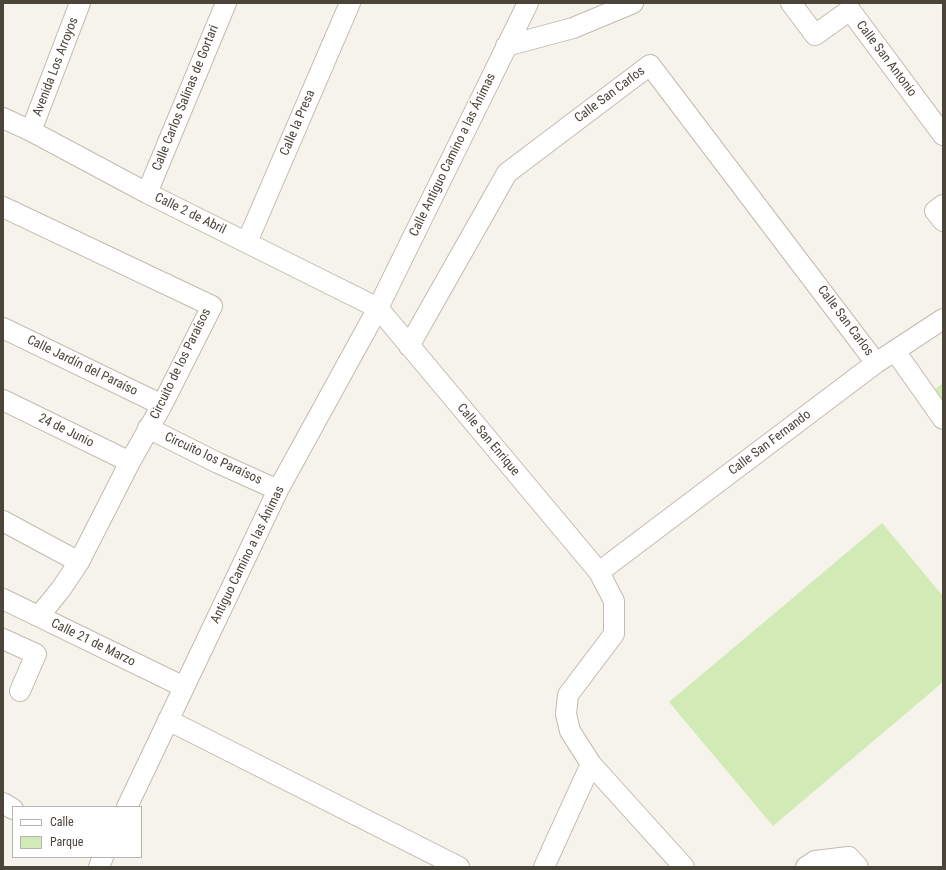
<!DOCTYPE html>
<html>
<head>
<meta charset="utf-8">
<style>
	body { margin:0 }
	#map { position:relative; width:946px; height:870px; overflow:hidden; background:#f6f3ec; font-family:"Roboto Condensed",sans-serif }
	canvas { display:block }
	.frame { position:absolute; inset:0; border:4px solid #4b4439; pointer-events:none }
	.legend { position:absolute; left:12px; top:806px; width:130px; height:52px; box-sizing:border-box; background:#fff; border:1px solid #b7b4b0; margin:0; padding:5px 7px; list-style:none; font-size:12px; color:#4b4439 }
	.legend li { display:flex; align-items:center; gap:8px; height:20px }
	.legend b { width:20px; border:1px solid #b7b4b0 }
</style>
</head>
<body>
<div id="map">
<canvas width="946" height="870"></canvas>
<div class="frame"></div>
<ul class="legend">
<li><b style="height:5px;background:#fff"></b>Calle</li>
<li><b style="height:11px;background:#d2eab5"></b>Parque</li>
</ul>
</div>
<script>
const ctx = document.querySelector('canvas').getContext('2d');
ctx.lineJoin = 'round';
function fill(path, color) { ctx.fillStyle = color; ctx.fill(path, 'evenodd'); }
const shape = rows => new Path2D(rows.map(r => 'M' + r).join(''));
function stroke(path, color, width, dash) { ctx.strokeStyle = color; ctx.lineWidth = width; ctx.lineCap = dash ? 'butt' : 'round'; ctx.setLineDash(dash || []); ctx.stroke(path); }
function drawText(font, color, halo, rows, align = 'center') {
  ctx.font = font + ' "Roboto Condensed",sans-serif'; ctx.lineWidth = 3; ctx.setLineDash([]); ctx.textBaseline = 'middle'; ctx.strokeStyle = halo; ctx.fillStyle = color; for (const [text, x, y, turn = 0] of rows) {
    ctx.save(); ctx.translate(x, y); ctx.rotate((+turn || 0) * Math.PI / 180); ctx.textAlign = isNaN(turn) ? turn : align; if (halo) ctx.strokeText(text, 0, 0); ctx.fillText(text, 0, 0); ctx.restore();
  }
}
fill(shape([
	[943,383,943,400,935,389],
	[882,523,943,596,943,682,773,826,669,702]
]), '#d2eab5');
const street = shape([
	[791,3,815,35,850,10,943,135],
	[506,46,573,28,633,3],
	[3,118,31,131,147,193,378,308,599,572,614,601,614,634,568,695,566,714,570,731,591,764,684,867],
	[31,131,80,3],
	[147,193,226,3],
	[943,205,935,211,943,221],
	[3,207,212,306,162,405,130,462,79,562,61,589,39,616],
	[247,242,350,3],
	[3,328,162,405],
	[409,346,507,173,650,65,876,363],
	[895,351,943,419],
	[3,400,130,462],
	[148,428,218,463,278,490],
	[3,521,79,562],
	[599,572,876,363,943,319],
	[3,599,184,687],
	[3,639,36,654,20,691],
	[168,720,459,867],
	[3,803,13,809],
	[127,807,278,490,378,308,528,3],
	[99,867,103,857],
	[544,867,591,764],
	[806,867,815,861,849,857,858,867]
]);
stroke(street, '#c2bbae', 22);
stroke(street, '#fff', 20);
drawText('13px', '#4b4439', '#fff', [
	["Calle San Antonio",886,59,53],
	["Avenida Los Arroyos",56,67,-69],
	["Calle San Carlos",610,95,-37],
	["Calle Carlos Salinas de Gortari",186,98,-68],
	["Calle la Presa",298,123,-67],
	["Calle Antiguo Camino a las Ánimas",453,155,-64],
	["Calle 2 de Abril",190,214,26],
	["Calle San Carlos",845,321,53],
	["Circuito de los Paraísos",181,364,-64],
	["Calle Jardín del Paraíso",82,366,26],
	["24 de Junio",66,431,26],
	["Calle San Enrique",488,440,50],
	["Calle San Fernando",770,443,-37],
	["Circuito los Paraísos",213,459,25],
	["Antiguo Camino a las Ánimas",248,555,-64],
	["Calle 21 de Marzo",93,643,26]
]);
</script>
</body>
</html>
